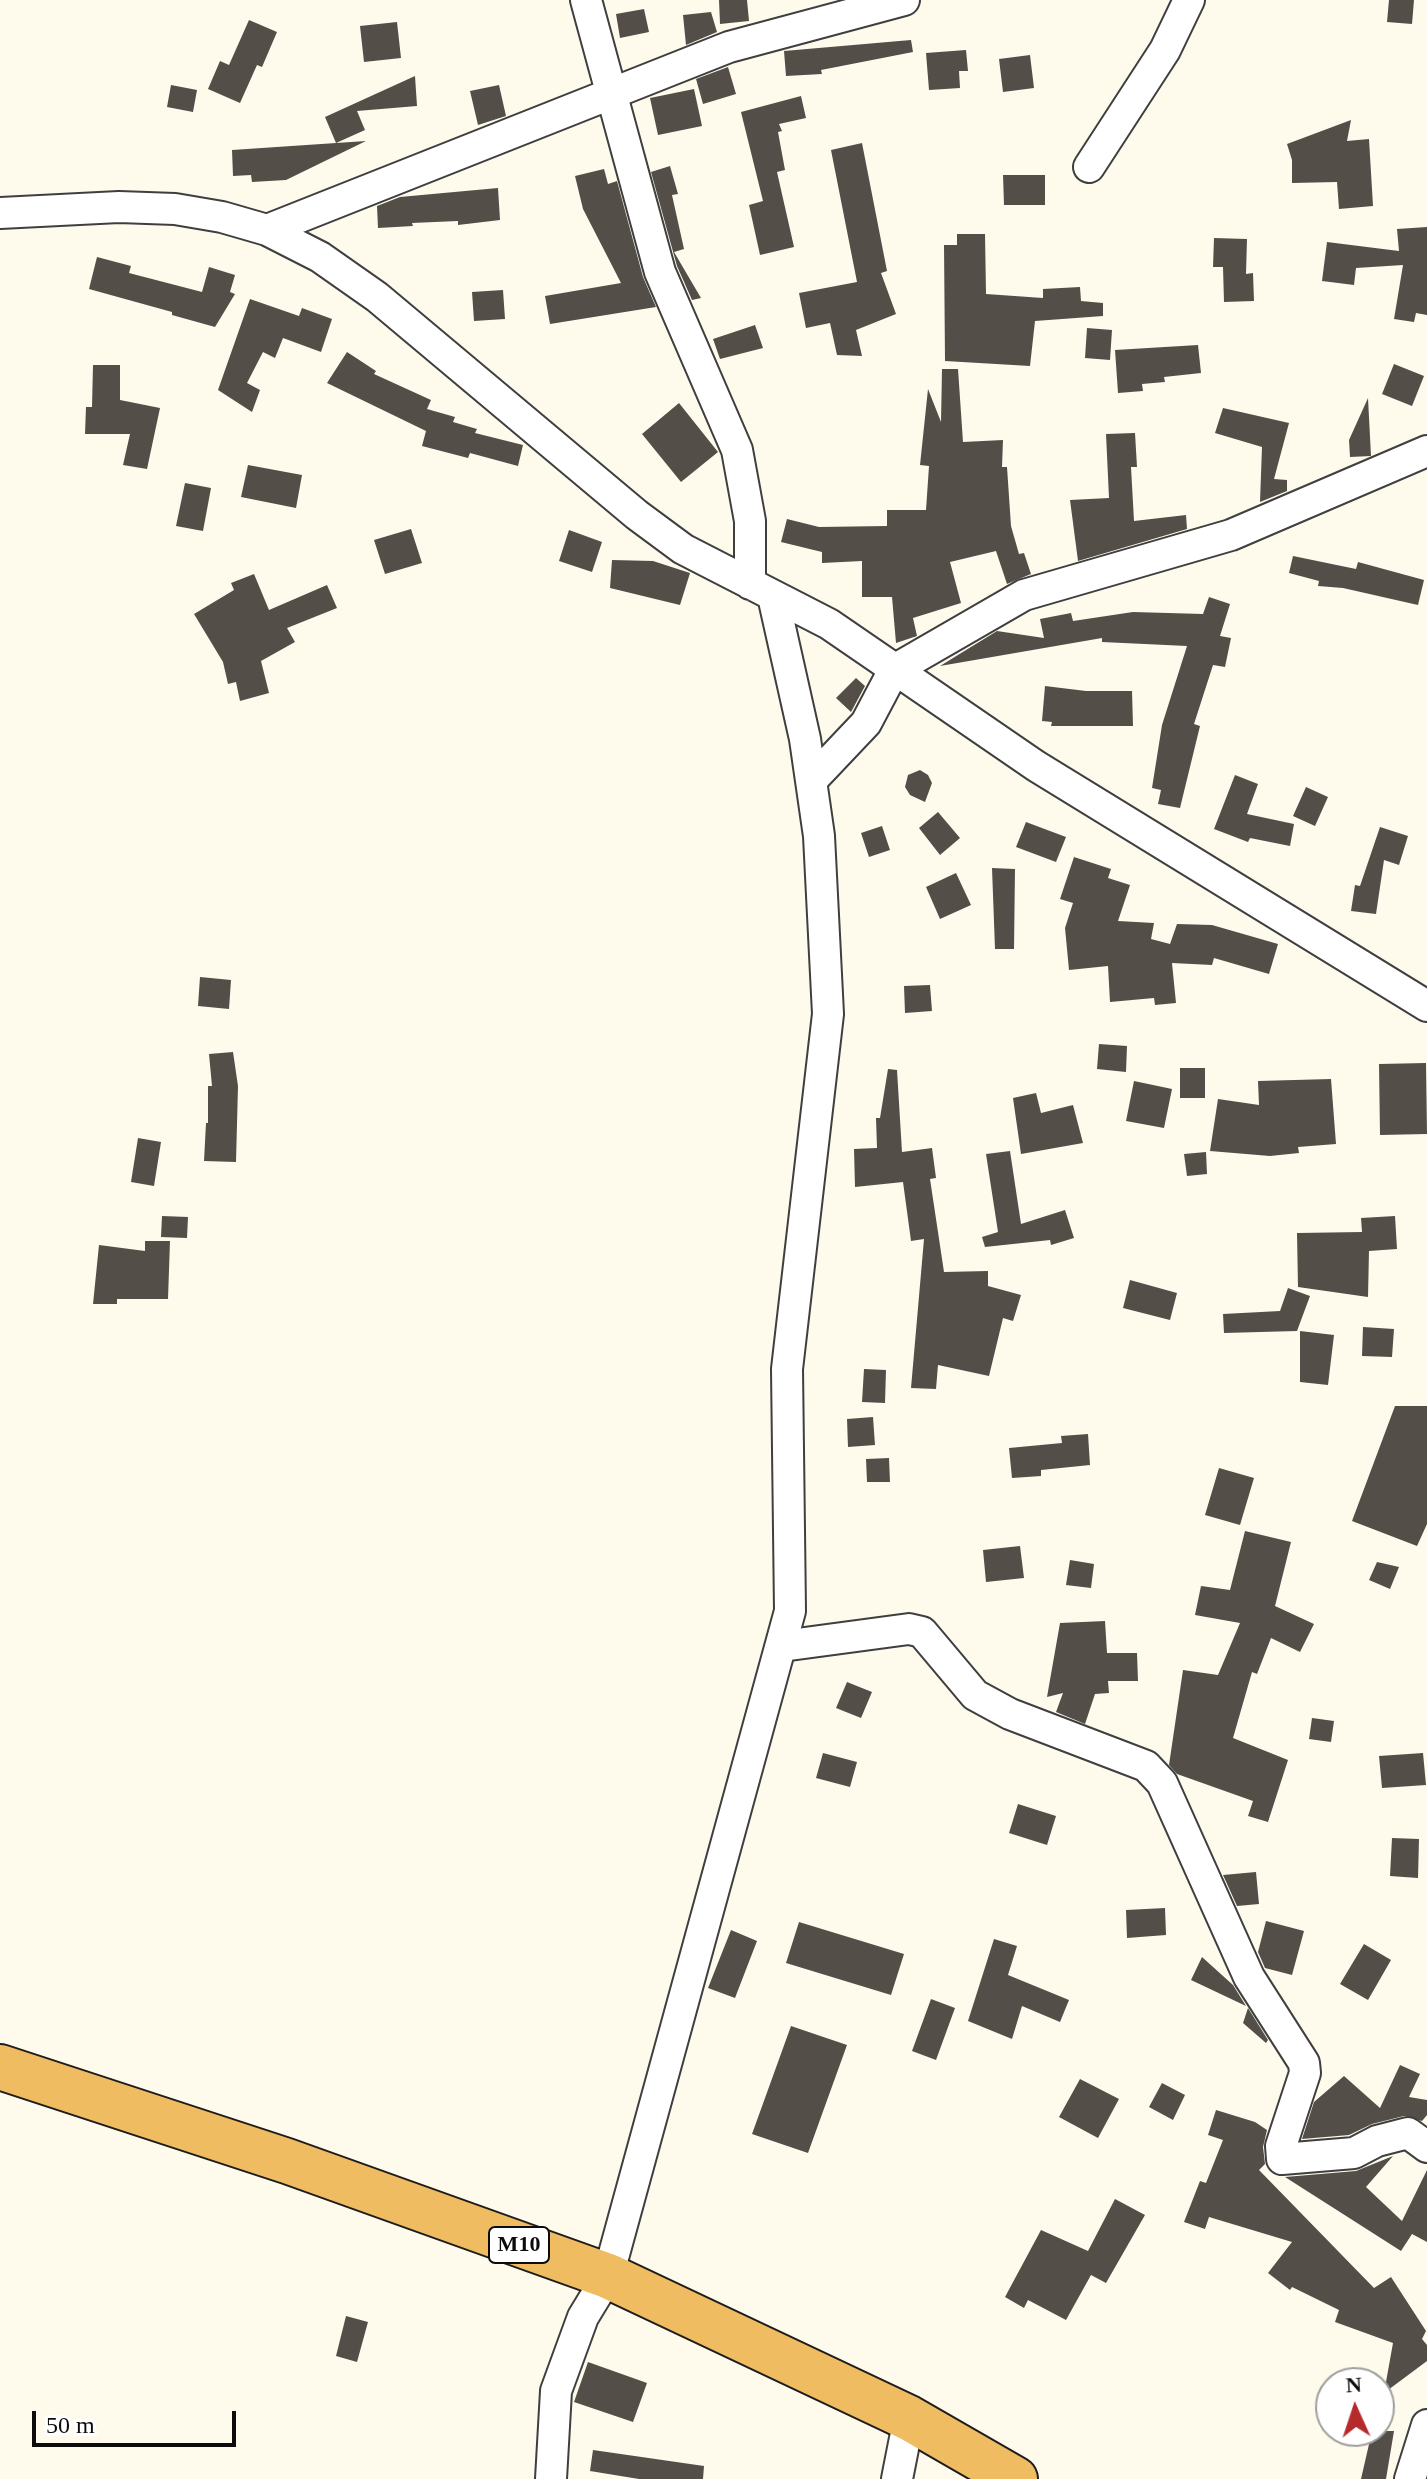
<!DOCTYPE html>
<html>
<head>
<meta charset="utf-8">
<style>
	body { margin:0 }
	#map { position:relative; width:1427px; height:2479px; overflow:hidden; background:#fefbec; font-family:"Times New Roman",serif }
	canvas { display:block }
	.north { position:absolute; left:1315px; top:2367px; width:80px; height:80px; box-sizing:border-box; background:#fff; border:2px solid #9e9e9e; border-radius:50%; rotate:357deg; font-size:22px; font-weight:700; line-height:32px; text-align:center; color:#0c0c0c }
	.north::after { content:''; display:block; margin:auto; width:28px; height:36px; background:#b52b2d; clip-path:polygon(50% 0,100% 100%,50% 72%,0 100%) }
	.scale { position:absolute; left:32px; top:2411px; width:204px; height:36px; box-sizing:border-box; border:4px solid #0c0c0c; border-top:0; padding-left:10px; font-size:24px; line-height:28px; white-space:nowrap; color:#0c0c0c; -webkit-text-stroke:6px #fff; paint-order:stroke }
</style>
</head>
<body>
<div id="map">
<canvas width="1427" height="2479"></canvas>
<div class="north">N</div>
<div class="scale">50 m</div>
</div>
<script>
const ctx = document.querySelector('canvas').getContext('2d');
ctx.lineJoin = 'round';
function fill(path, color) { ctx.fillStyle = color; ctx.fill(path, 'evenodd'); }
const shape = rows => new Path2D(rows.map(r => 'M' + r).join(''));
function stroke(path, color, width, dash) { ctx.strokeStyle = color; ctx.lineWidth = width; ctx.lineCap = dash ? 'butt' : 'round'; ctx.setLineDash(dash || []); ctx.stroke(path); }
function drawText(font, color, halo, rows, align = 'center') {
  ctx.font = font + ' "Times New Roman",serif'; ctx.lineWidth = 8; ctx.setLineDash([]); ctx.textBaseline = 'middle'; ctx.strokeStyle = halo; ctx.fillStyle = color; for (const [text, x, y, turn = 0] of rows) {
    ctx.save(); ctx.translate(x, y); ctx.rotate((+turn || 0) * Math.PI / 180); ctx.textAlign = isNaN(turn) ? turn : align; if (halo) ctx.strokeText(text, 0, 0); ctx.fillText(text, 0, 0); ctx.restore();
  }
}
fill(shape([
	[719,0,747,0,749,21,720,24],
	[1389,0,1414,0,1412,24,1387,22],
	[644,9,649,32,620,38,616,14],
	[711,12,717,32,686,45,683,15],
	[249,20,277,32,262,67,257,65,240,103,208,89,220,61,229,65],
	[397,22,401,58,364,62,360,26],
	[911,40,913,52,821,70,822,74,786,76,784,51],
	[966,50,968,71,959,71,960,88,929,90,926,53],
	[1030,55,1034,88,1003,92,999,59],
	[728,67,736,94,703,104,696,79],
	[415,76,417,106,357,111,365,130,336,143,325,117],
	[171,85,197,90,193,112,167,107],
	[499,85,506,116,478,125,470,91],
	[694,89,702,126,658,135,650,98],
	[801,96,806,118,779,124,782,131,778,132,785,170,777,172,794,247,760,255,749,205,763,201,741,112],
	[1351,120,1347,141,1369,139,1373,206,1339,209,1337,182,1292,183,1292,160,1287,144],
	[366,141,286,180,252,182,251,175,233,176,232,150],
	[862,143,887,271,881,273,896,314,856,330,862,356,837,355,830,323,806,328,799,293,857,282,831,150],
	[670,166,678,194,672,195,684,249,674,252,701,298,692,300,677,266,651,172],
	[604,169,608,184,617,181,643,277,656,307,550,324,545,296,621,283,583,209,575,176],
	[1003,175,1045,175,1045,205,1004,205],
	[498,188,500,220,458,225,458,221,412,223,413,226,378,228,377,206,400,197],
	[1427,227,1427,315,1416,313,1414,322,1394,319,1403,265,1356,268,1354,285,1322,281,1327,242,1399,251,1397,229],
	[957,234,985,234,986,294,1043,298,1043,289,1080,287,1081,301,1103,303,1103,316,1035,321,1030,366,945,361,944,245,957,245],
	[1214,238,1247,239,1246,274,1253,273,1254,301,1224,302,1223,267,1213,267],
	[97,257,131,266,129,273,202,292,209,267,235,275,230,292,235,294,215,327,172,315,172,312,89,289],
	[503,290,505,319,474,321,472,292],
	[250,299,299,316,302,308,332,319,321,352,283,338,275,358,263,352,247,383,260,390,252,412,218,390],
	[755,325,763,348,720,359,713,339],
	[1087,328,1112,330,1110,360,1085,358],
	[1198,345,1201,373,1164,377,1165,382,1142,384,1143,391,1118,393,1115,350],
	[347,352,376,371,374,374,431,400,427,409,455,417,453,422,477,429,475,433,523,445,518,466,470,453,468,458,422,446,426,431,327,383],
	[1394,364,1424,376,1412,406,1382,394],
	[93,365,120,365,120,400,160,408,147,469,123,465,130,434,85,434,86,407,92,407],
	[942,369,958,369,963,442,1003,440,1002,467,1007,467,1011,526,1019,554,1024,553,1031,574,1007,584,996,551,950,562,961,603,913,618,917,636,896,643,892,597,862,597,862,561,822,563,822,552,781,542,787,519,819,527,887,526,887,510,926,510,929,466,920,465,928,389,941,422],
	[1368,398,1371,456,1350,457,1349,440],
	[679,403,718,452,681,482,642,434],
	[1223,408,1289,423,1274,479,1287,480,1287,491,1260,502,1262,447,1215,433],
	[1135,433,1137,467,1131,467,1134,521,1186,515,1187,529,1078,561,1070,500,1109,498,1106,434],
	[248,465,302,475,296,508,241,497],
	[185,483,211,488,203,531,176,526],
	[411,529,422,563,385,574,374,540],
	[569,530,602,542,592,572,559,561],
	[1293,556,1356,569,1358,562,1424,580,1418,605,1343,588,1318,586,1319,581,1289,573],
	[612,560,653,561,690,573,680,605,610,588],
	[254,574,269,610,327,585,337,608,287,628,295,642,261,661,269,693,240,701,236,682,228,684,223,662,194,614,234,590,231,583],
	[1209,597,1230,604,1220,636,1231,638,1225,667,1213,665,1194,724,1200,726,1180,808,1158,804,1161,790,1152,788,1162,725,1187,646,1102,642,1102,638,940,666,997,631,1044,638,1040,619,1071,613,1073,621,1133,612,1203,614],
	[856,678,865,686,851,712,836,698],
	[1045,686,1086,691,1132,691,1133,726,1051,726,1052,722,1042,721],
	[920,770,928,775,932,783,925,802,910,795,905,787,908,775],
	[1235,775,1258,784,1247,814,1294,824,1290,846,1250,838,1248,842,1214,829],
	[1306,787,1328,797,1315,826,1293,816],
	[938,812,960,838,940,855,919,828],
	[1026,822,1066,837,1056,862,1016,847],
	[882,826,890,850,869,857,861,833],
	[1380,827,1408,836,1399,865,1384,860,1376,914,1351,911,1355,885,1360,886],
	[1074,857,1111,869,1108,878,1130,885,1118,921,1154,923,1151,939,1170,944,1177,924,1212,925,1278,944,1269,974,1214,958,1212,965,1172,963,1176,1003,1155,1005,1154,998,1110,1002,1108,966,1069,970,1065,928,1073,903,1060,899],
	[992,868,1015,869,1014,949,995,949],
	[956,873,971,905,940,919,926,887],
	[200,977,231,980,229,1009,198,1006],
	[930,985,932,1011,905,1013,904,986],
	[1099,1044,1127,1046,1126,1072,1097,1069],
	[233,1052,238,1086,236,1162,204,1161,206,1123,208,1123,208,1086,212,1086,209,1054],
	[1426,1063,1427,1134,1380,1135,1379,1064],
	[1180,1068,1205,1068,1205,1098,1180,1098],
	[888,1069,897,1070,902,1152,932,1148,936,1178,930,1179,944,1272,988,1271,988,1286,1021,1295,1013,1321,1003,1318,989,1376,938,1365,936,1389,911,1388,924,1239,911,1241,903,1182,855,1187,854,1149,877,1148,876,1118,880,1118],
	[1331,1079,1336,1144,1298,1147,1299,1153,1270,1156,1210,1151,1218,1099,1259,1105,1258,1081],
	[1134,1081,1172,1089,1164,1128,1126,1121],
	[1036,1093,1041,1113,1073,1105,1083,1143,1021,1154,1013,1098],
	[138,1138,161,1142,154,1186,131,1182],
	[1010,1151,1021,1224,1065,1210,1074,1238,1051,1245,1050,1240,985,1247,982,1237,998,1232,986,1154],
	[1206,1152,1207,1174,1187,1176,1184,1154],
	[162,1216,188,1217,187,1238,161,1237],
	[1395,1216,1397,1249,1369,1251,1368,1297,1298,1287,1297,1233,1362,1232,1361,1218],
	[145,1241,170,1241,168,1299,117,1299,117,1304,93,1304,99,1245,145,1251],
	[1130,1280,1177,1293,1170,1320,1123,1308],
	[1288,1288,1310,1296,1297,1331,1224,1333,1223,1314,1280,1311],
	[1363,1327,1394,1329,1392,1357,1362,1356],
	[1300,1331,1334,1335,1328,1385,1300,1382],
	[864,1369,886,1370,885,1403,862,1402],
	[1395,1406,1427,1406,1427,1524,1417,1546,1352,1521],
	[873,1417,875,1445,848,1447,847,1419],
	[1088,1434,1090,1465,1041,1470,1041,1476,1012,1478,1009,1448,1062,1443,1061,1436],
	[889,1458,890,1482,867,1482,866,1459],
	[1219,1468,1254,1478,1240,1525,1205,1515],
	[1245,1531,1291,1542,1275,1606,1314,1624,1300,1652,1271,1638,1257,1674,1252,1672,1233,1738,1288,1760,1268,1822,1248,1816,1253,1801,1177,1774,1169,1765,1183,1670,1218,1675,1240,1623,1195,1615,1201,1586,1230,1590],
	[1020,1546,1024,1578,986,1582,983,1550],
	[1070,1560,1094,1564,1091,1588,1066,1585],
	[1377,1562,1399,1567,1390,1589,1369,1580],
	[1105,1621,1107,1653,1137,1653,1138,1681,1108,1681,1109,1693,1095,1694,1085,1724,1056,1712,1063,1693,1047,1697,1060,1623],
	[847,1682,872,1692,861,1718,836,1708],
	[1312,1718,1334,1721,1331,1742,1309,1739],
	[823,1753,857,1762,850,1787,816,1778],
	[1423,1753,1426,1785,1382,1788,1379,1756],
	[1018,1804,1056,1816,1047,1845,1009,1833],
	[1392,1838,1419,1839,1418,1878,1390,1876],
	[1256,1872,1259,1904,1237,1906,1223,1875],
	[1165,1908,1166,1935,1127,1938,1126,1910],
	[1266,1921,1304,1931,1292,1975,1265,1968,1258,1952],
	[799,1922,904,1954,891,1995,786,1963],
	[731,1930,757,1941,735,1998,708,1988],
	[994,1939,1017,1946,1008,1975,1069,2000,1060,2022,1022,2006,1012,2039,968,2021],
	[1364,1944,1391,1960,1368,2000,1340,1984],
	[1202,1957,1233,1985,1246,2006,1191,1980],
	[931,1999,955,2008,936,2060,912,2051],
	[1248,2008,1268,2040,1266,2043,1243,2023],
	[791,2026,847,2045,808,2153,752,2134],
	[1400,2065,1420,2074,1409,2097,1427,2100,1427,2115,1422,2121,1404,2116,1372,2124,1349,2135,1302,2139,1314,2102,1344,2076,1380,2108],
	[1080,2079,1119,2099,1098,2138,1059,2117],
	[1162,2083,1185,2095,1173,2120,1149,2107],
	[1216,2110,1255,2122,1267,2130,1263,2147,1265,2164,1259,2170,1374,2288,1391,2277,1426,2331,1422,2339,1427,2345,1427,2361,1384,2393,1393,2343,1335,2322,1339,2310,1292,2287,1290,2290,1268,2273,1292,2242,1209,2217,1205,2229,1184,2222,1200,2181,1206,2183,1223,2140,1208,2135],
	[1393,2156,1366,2187,1402,2221,1427,2170,1427,2242,1412,2234,1401,2251,1285,2177,1356,2171],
	[1115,2199,1145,2215,1106,2283,1091,2275,1066,2320,1028,2300,1024,2308,1005,2297,1041,2230,1088,2251],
	[346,2316,368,2322,357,2362,336,2356],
	[588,2362,647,2383,633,2422,574,2402],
	[1372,2431,1394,2431,1386,2479,1361,2479],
	[593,2450,704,2466,703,2479,639,2479,590,2471]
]), '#544e49');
const minor = shape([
	[586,0,660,272,737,450,750,521,750,584],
	[1089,167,1165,50,1189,0],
	[0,213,119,207,175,209,222,217,267,230,320,257,377,297,637,515,683,549,829,624,1036,766,1427,1006],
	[267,230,729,47,904,0],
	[812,780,866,723,894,670,1024,595,1231,535,1427,451],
	[782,1646,909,1629,922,1632,975,1695,1010,1714,1146,1766,1162,1783,1249,1977,1304,2063,1305,2073,1281,2146,1282,2159,1354,2153,1377,2141,1408,2133,1427,2147],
	[551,2479,556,2391,583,2317,608,2276,790,1611,787,1369,828,1014,819,836,805,739,773,596],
	[897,2479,909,2418],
	[1410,2479,1427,2425]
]);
const trunk = shape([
	[0,2067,287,2161,608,2276,909,2418,1015,2479]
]);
stroke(minor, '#3f3f3f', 34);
stroke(trunk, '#1d1d1d', 48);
stroke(minor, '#fff', 30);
stroke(trunk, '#f0bc62', 44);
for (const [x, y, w] of [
	[519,2245,60]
]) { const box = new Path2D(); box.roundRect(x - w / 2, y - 18, w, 36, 6); ctx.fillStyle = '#fff'; ctx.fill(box); stroke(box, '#0c0c0c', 2); }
drawText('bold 22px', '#0c0c0c', null, [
	["M10",519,2245]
]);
</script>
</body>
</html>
